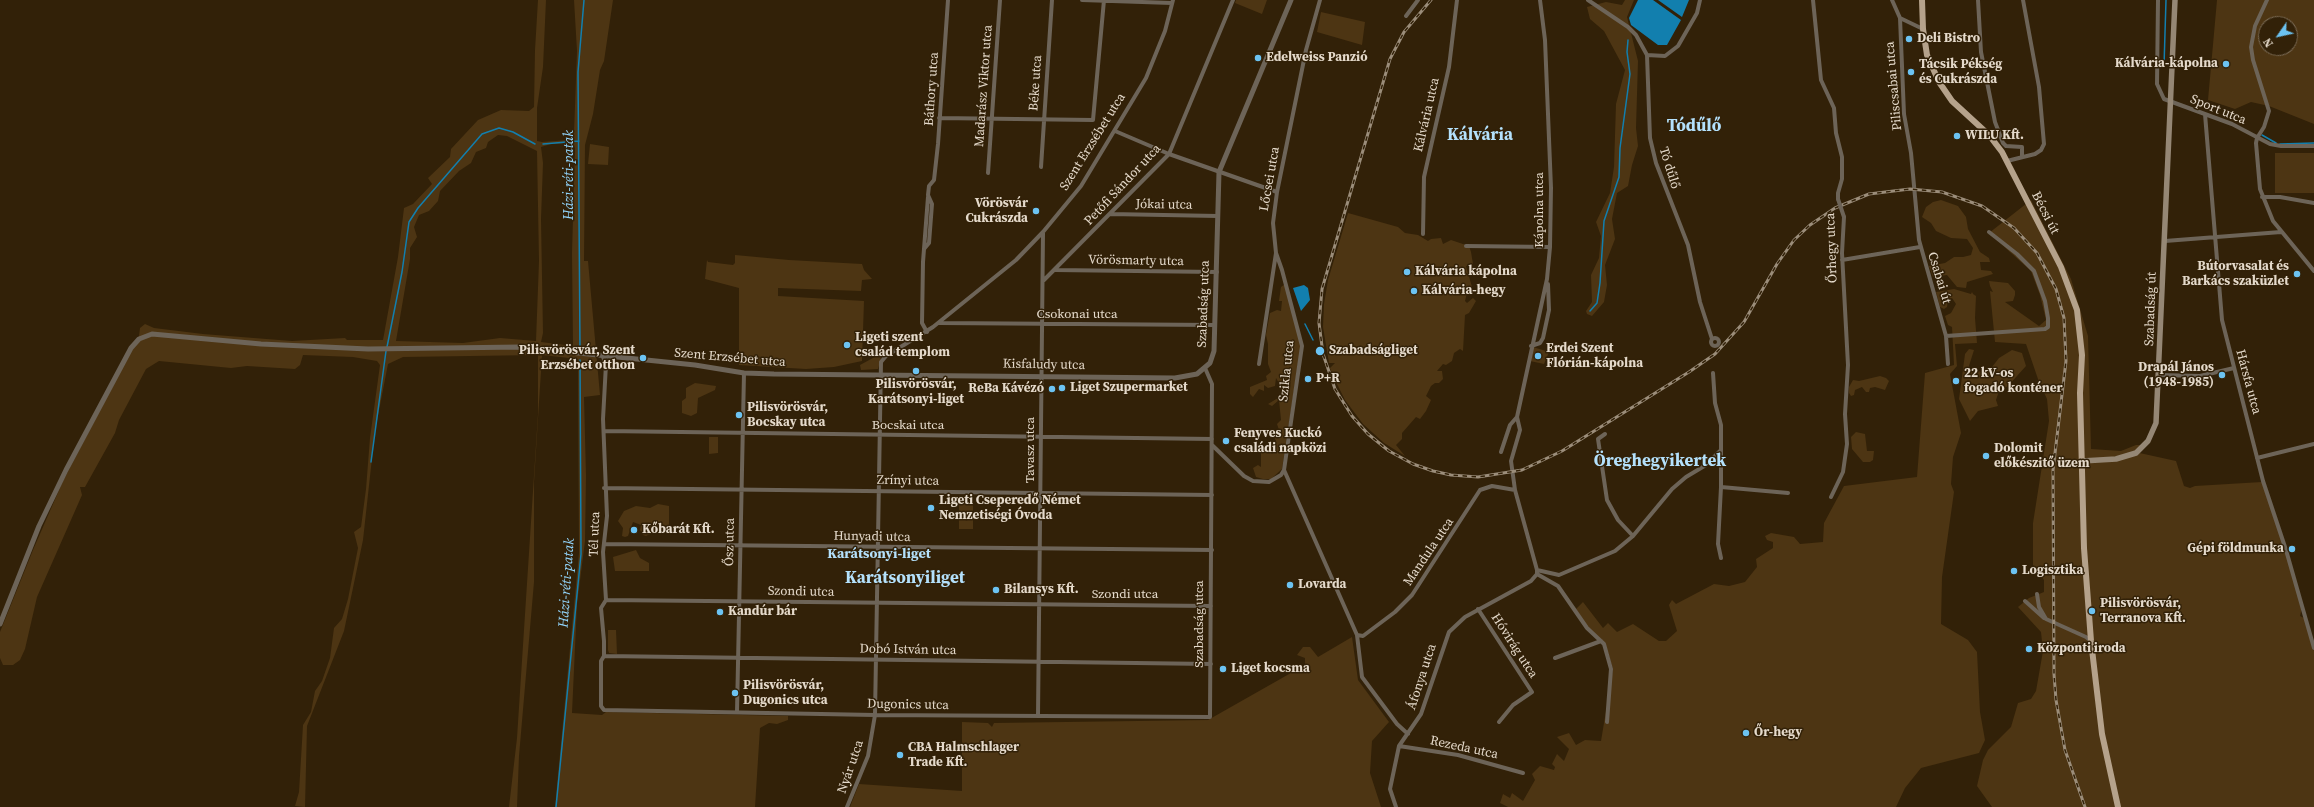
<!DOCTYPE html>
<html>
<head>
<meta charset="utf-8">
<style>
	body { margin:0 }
	#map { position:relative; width:2314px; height:807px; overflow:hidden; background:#322108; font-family:"Source Serif 4",serif }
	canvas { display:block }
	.north { position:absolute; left:2258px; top:16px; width:40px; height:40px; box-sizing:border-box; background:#322108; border:1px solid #7a6b56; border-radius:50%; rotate:236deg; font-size:11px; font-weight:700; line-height:16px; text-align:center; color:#e5dacb }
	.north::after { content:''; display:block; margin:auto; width:14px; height:18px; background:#6cc3f2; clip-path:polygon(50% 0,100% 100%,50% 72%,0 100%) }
</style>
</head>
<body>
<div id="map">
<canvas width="2314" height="807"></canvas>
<div class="north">N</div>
</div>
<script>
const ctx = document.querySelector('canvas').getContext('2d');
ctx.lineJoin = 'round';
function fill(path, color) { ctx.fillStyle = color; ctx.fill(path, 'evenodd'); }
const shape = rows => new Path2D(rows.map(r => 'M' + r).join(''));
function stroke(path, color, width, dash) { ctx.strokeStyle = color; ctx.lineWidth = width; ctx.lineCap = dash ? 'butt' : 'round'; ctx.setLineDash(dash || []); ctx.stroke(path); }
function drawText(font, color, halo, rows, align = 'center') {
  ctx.font = font + ' "Source Serif 4",serif'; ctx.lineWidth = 3; ctx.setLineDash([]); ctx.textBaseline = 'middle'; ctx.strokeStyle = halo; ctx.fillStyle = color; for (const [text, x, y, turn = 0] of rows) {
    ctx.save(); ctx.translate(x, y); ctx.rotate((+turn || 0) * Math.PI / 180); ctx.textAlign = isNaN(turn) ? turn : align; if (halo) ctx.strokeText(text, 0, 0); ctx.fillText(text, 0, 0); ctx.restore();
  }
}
fill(shape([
	[538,0,546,0,543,67,537,108,537,141,542,142,569,140,574,133,577,51,574,0,613,0,604,61,600,70,593,114,585,145,584,261,588,261,600,395,584,397,586,476,585,541,577,604,572,713,602,715,606,712,788,716,788,720,777,724,769,723,760,728,755,807,555,807,579,553,578,359,542,355,534,482,534,582,519,756,517,807,509,807,517,738,523,645,538,414,538,355,403,357,388,364,375,431,363,540,344,631,307,726,305,807,295,806,299,792,303,725,311,712,315,691,322,681,330,658,334,628,342,619,348,599,358,548,354,532,361,527,366,489,370,438,380,365,377,361,353,357,303,355,300,365,295,369,247,366,231,368,159,361,146,369,119,420,115,433,85,487,80,487,82,495,37,597,25,649,20,660,13,665,3,665,0,658,0,632,33,550,63,481,139,336,140,328,145,324,154,328,203,334,292,341,345,338,347,340,383,340,398,257,404,208,413,204,432,184,428,178,450,157,451,149,478,120,501,110,529,111,534,107,535,50],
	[498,135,507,136,537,151,539,261,536,341,500,338,463,343,396,341,410,259,410,248,417,237,414,227,419,215,429,211,438,201,440,191,459,171,471,163,476,152,486,148,488,142],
	[571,143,575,148,572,253,573,346,541,342,543,333,541,219,543,163,541,147,551,144],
	[1236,0,1267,0,1262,14,1235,3],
	[1625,0,1634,0,1627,17,1638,61,1636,128,1638,146,1632,165,1628,186,1617,193,1612,219,1615,239,1605,265,1607,285,1604,302,1592,316,1587,314,1586,311,1592,302,1591,275,1599,258,1601,236,1596,222,1610,193,1614,167,1616,104,1625,70,1604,31,1590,19,1587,7,1606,2,1622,5],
	[2217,0,2314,0,2314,124,2269,106,2251,102,2235,109,2208,100],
	[2266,24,2290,24,2290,48,2266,48],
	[1321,12,1365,22,1362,45,1317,32],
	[590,144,609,147,608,165,588,164],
	[2275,153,2314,153,2314,193,2275,193],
	[1941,200,1958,206,1966,217,1968,229,1980,252,1989,258,1990,262,1980,262,1981,270,1991,271,1993,274,1967,282,1966,288,1957,287,1947,275,1933,277,1929,266,1945,263,1954,257,1963,257,1971,255,1973,248,1967,239,1951,238,1936,231,1931,223,1922,217,1926,207,1933,202],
	[2031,200,2071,279,2088,336,2091,449,2121,451,2136,445,2141,445,2135,452,2176,461,2184,486,2190,488,2195,486,2262,482,2287,557,2302,607,2300,616,2306,619,2314,651,2314,807,1992,807,1977,786,1983,760,1988,750,2011,727,2018,703,2031,699,2036,691,2043,651,2041,632,2018,607,2029,598,2044,592,2044,580,2033,565,2033,523,2049,421,2047,399,2039,382,2026,344,1995,342,1990,291,1993,292,1990,286,1989,281,2008,283,2015,291,2015,295,2013,301,2005,302,2039,326,2046,320,2040,295,2031,271,1989,233],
	[1348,213,1398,227,1405,233,1418,235,1428,241,1431,239,1441,238,1443,244,1451,240,1469,246,1471,252,1473,264,1466,266,1472,287,1459,287,1467,293,1465,301,1467,303,1473,298,1476,301,1469,313,1465,315,1463,351,1460,349,1454,353,1452,361,1446,365,1443,364,1437,371,1442,371,1443,379,1439,383,1435,383,1431,386,1426,396,1431,400,1426,411,1420,419,1416,417,1402,433,1402,439,1396,445,1405,456,1384,443,1363,424,1345,400,1332,374,1330,368,1335,363,1329,363,1323,327,1324,304,1328,280],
	[735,255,789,260,862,264,864,270,872,279,862,280,861,291,778,288,778,296,864,301,862,361,834,367,806,369,739,365,739,288,705,279,707,260,708,262,733,265,735,263],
	[1285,284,1301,344,1282,469,1271,479,1263,479,1256,477,1253,468,1258,465,1261,467,1261,447,1271,445,1273,449,1276,441,1272,433,1276,434,1279,430,1277,424,1281,420,1279,400,1272,406,1268,404,1278,398,1283,390,1276,378,1275,386,1268,388,1264,385,1264,391,1259,389,1253,397,1250,394,1250,387,1267,380,1266,376,1271,372,1268,364,1268,344,1266,335,1270,313,1277,310,1281,311,1282,301,1279,301,1281,287],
	[1954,289,1971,294,1972,292,1973,294,1976,296,1975,318,1977,343,1955,344,1957,366,1950,374,1961,433,1953,457,1951,484,1954,492,1942,577,1941,624,1968,640,1977,652,1980,712,1985,740,1979,753,1921,768,1905,788,1896,807,1508,807,1500,803,1503,794,1510,798,1512,793,1523,801,1535,780,1532,774,1540,766,1554,770,1555,767,1552,764,1557,754,1564,761,1569,749,1557,737,1569,733,1576,745,1585,740,1601,741,1613,669,1605,643,1587,627,1576,609,1583,602,1603,628,1608,623,1617,632,1633,624,1659,641,1666,641,1677,631,1669,605,1672,600,1676,604,1714,584,1729,586,1745,582,1757,567,1756,559,1773,548,1773,542,1767,540,1765,536,1771,533,1794,537,1800,544,1823,542,1824,523,1844,486,1917,477,1925,373,1954,365,1952,327,1948,325,1945,316,1951,313,1956,304,1952,298,1948,300,1947,307,1944,309,1940,307,1936,292],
	[1533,347,1549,352,1544,364,1530,361],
	[1969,349,1974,350,1969,366,1971,370,1983,372,1992,367,1999,358,2012,350,2022,353,2026,366,2008,386,1999,391,1996,400,1998,406,1978,411,1970,421,1959,399,1965,354],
	[884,352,885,355,881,358,878,369,861,370,860,365],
	[1880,376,1886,378,1889,381,1885,390,1875,387,1870,388,1869,392,1866,392,1862,387,1855,390,1854,395,1851,396,1849,393,1849,387,1853,380,1859,381],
	[695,383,716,386,715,390,698,398,697,413,691,416,682,413,682,401,686,398,686,388],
	[1856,432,1865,434,1867,451,1874,451,1873,460,1870,462,1863,462,1852,449,1851,437],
	[709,437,718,437,718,453,709,454],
	[959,501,973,501,973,529,959,529],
	[658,504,669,506,669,526,660,529,652,525,650,534,646,536,643,535,640,530,641,525,633,522,628,536,625,537,622,536,623,528,618,521,624,511,636,506,650,508],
	[636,550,640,558,649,563,649,571,615,571,613,557],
	[608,630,616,630,617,654,609,653,608,650],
	[1352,637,1358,680,1389,722,1372,741,1370,773,1381,807,850,807,859,784,962,791,962,722,988,723,992,727,994,723,1208,720,1305,665,1305,658,1297,655,1303,647,1310,647,1318,657]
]), '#4d3513');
fill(shape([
	[1638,0,1653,0,1681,20,1667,45,1658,45,1631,25,1629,18],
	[1658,0,1689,0,1682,17],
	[1304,285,1308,288,1310,300,1301,311,1293,288]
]), '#127fae');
stroke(shape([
	[2164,66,2166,0],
	[2262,135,2276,143],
	[543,144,579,141],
	[2280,144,2314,143],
	[1590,311,1597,303,1600,283,1604,221,1619,177,1620,148,1630,74,1627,52,1628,40],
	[1305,324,1313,340],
	[387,347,402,272,409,222,418,208,482,134,499,128,513,132,535,144],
	[580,350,578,72,584,0],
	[371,462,386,351],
	[556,807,581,554,580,360]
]), '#127fae', 1.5);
stroke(shape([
	[1082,0,1172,3],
	[1540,0,1545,40,1551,188,1550,247,1547,279,1517,417,1520,430,1511,461,1515,490,1537,570,1559,575,1615,551,1633,536,1672,489,1686,477,1706,465,1720,451],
	[1588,0,1628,27,1636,35,1647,55,1650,138,1656,163,1688,245,1700,302,1712,339],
	[1813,0,1821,80,1834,108,1836,133,1842,157,1842,179,1838,193,1838,199],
	[1892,0,1900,18,1904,114,1911,153,1919,240,1946,336,1948,364],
	[1978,0,1981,52,1995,122,2003,143,2006,146,2022,147,2022,156],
	[2158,0,2157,84,2164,99,2232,124,2270,144,2281,146,2314,146],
	[2267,0,2255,26,2251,47,2253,60,2269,111,2264,127,2257,138,2256,143,2260,189,2273,221,2314,271],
	[1406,16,1418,0],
	[1900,18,1923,29],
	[1647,55,1665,56,1678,46,1697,13,1700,0],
	[2205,114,2222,320,2263,481,2286,550,2314,648],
	[939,118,1093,120,1104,0],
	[1115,131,1169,154,1277,192],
	[2007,161,2035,154,2041,150,2044,144,2039,87,2023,0],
	[1041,167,1052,0],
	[988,173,1000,0],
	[2262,197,2280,197,2314,203],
	[1110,214,1218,216],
	[1423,234,1424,177,1449,67,1457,0],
	[2165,241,2281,232],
	[1466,246,1550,247],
	[924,249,928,197],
	[1842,260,1920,247],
	[1055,270,1217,272],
	[1044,280,1169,154,1233,0],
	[939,323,1215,325],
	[927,332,922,323,923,262,924,249,929,243,932,204,928,195,929,186,934,180,938,144,948,0],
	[1946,336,2045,329,2048,327,2048,318,2045,301,2034,271,2017,254,1989,232],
	'1711 342a4 4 0 1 1 8 0a4 4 0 1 1-8 0Z',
	[1531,346,1540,343,1543,338,1549,310,1548,284],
	[603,357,606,364,603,419,607,516,603,552,606,600,601,608,604,641,604,656,601,661,601,706,604,710,875,715,1210,717,1212,384,1205,368],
	[1259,364,1276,253,1273,223,1277,192,1306,50,1320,0],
	[1713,373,1715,403,1721,425,1721,487,1718,544,1721,558],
	[2159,375,2200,376,2234,368],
	[605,431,1212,439],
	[1605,434,1598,439,1607,500,1618,520,1633,536],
	[1212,445,1244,476,1253,481,1269,482,1281,475,1284,470,1302,346,1282,270,1276,253],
	[1501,452,1510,425,1517,417],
	[2257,458,2314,444],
	[1284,470,1357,635,1362,677,1397,724,1408,734],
	[1721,487,1788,493],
	[604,488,1212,495],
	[1831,497,1843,472,1847,444,1845,414,1848,365,1842,253,1844,217],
	[605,544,1212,550],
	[1537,574,1558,586,1587,628,1604,644,1611,669,1607,722],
	[2037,594,2039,607,2046,619,2086,637,2091,641],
	[606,600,1211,606],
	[2025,601,2044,618],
	[1478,609,1532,692,1513,705,1499,722],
	[1357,635,1363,636,1395,612,1412,595,1480,490,1492,486,1515,490],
	[604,656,1211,664],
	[1555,658,1601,641],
	[737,712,744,373],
	[1038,716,1043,233],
	[1399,746,1458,755,1523,773],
	[847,807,868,756,875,715,881,362,886,356,933,327,1016,260,1043,232,1081,186,1146,78,1165,31,1173,0],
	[1396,807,1390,789,1399,746,1421,714,1449,632,1465,617,1531,581,1537,574,1537,570]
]), '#6d6458', 4);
stroke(shape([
	[0,624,39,526,66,470,131,348,139,339,152,334,261,344,368,349,520,347,695,365,744,373,774,374,1175,378,1197,374,1210,363,1214,351,1219,172,1291,0]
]), '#6d6458', 5);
stroke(shape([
	[2082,461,2116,459,2136,453,2148,441,2156,423,2175,0]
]), '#958775', 5.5);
stroke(shape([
	[1922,0,1923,29,1927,55,1939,82,1952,101,1989,135,2002,152,2061,267,2077,310,2082,355,2080,393,2084,548,2091,641,2102,734,2118,807]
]), '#b5a28b', 6);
const rail = shape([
	[1431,0,1404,32,1390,59,1322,289,1319,323,1323,354,1335,389,1352,416,1368,434,1389,451,1413,464,1433,471,1451,475,1478,477,1522,470,1562,451,1689,372,1715,354,1744,322,1777,264,1794,240,1810,225,1835,208,1869,194,1910,189,1942,192,1982,206,2014,228,2037,253,2056,289,2064,318,2066,361,2053,470,2054,674,2056,700,2065,750,2085,807]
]);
stroke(rail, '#9b8d7a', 3);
stroke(rail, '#322108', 1.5, [4.5]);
stroke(shape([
	[1838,199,1844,217]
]), '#6d6458', 4);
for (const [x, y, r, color] of [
	[1909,39,4,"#6cc3f2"],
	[1258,58,4,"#6cc3f2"],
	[2226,64,4,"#6cc3f2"],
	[1911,72,4,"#6cc3f2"],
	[1957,136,4,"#6cc3f2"],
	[1036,211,4,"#6cc3f2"],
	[1407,272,4,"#6cc3f2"],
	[2297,274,4,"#6cc3f2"],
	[1414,291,4,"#6cc3f2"],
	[847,345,4,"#6cc3f2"],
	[1320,351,5,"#6cc3f2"],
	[1538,356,4,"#6cc3f2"],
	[643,358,4,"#6cc3f2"],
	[916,371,4,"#6cc3f2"],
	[2222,375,4,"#6cc3f2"],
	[1308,379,4,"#6cc3f2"],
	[1956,381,4,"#6cc3f2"],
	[1062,388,4,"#6cc3f2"],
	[1052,389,4,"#6cc3f2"],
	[739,415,4,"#6cc3f2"],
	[1226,441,4,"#6cc3f2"],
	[1986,456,4,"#6cc3f2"],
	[931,508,4,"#6cc3f2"],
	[634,530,4,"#6cc3f2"],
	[2292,549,4,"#6cc3f2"],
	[2014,571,4,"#6cc3f2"],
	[1290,585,4,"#6cc3f2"],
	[996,590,4,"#6cc3f2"],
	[2092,611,4,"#6cc3f2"],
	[720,612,4,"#6cc3f2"],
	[2029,649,4,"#6cc3f2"],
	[1223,669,4,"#6cc3f2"],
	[735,693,4,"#6cc3f2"],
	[1746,733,4,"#6cc3f2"],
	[900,755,4,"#6cc3f2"]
]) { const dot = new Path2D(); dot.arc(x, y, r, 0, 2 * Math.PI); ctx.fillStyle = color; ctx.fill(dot); stroke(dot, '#322108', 1.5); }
drawText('bold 13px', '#e5dacb', '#322108', [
	["Deli Bistro",1917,39],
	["Edelweiss Panzió",1266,58],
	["Kálvária-kápolna",2218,64,"right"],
	["Tácsik Pékség",1919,65],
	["és Cukrászda",1919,80],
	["WILU Kft.",1965,136],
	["Vörösvár",1028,204,"right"],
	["Cukrászda",1028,219,"right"],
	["Bútorvasalat és",2289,267,"right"],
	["Barkács szaküzlet",2289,282,"right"],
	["Kálvária kápolna",1415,272],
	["Kálvária-hegy",1422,291],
	["Ligeti szent",855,338],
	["család templom",855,353],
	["Erdei Szent",1546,349],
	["Flórián-kápolna",1546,364],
	["Pilisvörösvár, Szent",635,351,"right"],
	["Erzsébet otthon",635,366,"right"],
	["Szabadságliget",1329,351],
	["Drapál János",2214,368,"right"],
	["(1948-1985)",2214,383,"right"],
	["22 kV-os",1964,374],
	["fogadó konténer",1964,389],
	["P+R",1316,379],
	["Pilisvörösvár,",916,385,"center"],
	["Karátsonyi-liget",916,400,"center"],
	["Liget Szupermarket",1070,388],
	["ReBa Kávézó",1044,389,"right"],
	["Pilisvörösvár,",747,408],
	["Bocskay utca",747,423],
	["Fenyves Kuckó",1234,434],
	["családi napközi",1234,449],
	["Dolomit",1994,449],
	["előkészitő üzem",1994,464],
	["Ligeti Cseperedő Német",939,501],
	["Nemzetiségi Óvoda",939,516],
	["Kőbarát Kft.",642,530],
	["Gépi földmunka",2284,549,"right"],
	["Logisztika",2022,571],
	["Lovarda",1298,585],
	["Bilansys Kft.",1004,590],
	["Pilisvörösvár,",2100,604],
	["Terranova Kft.",2100,619],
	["Kandúr bár",728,612],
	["Központi iroda",2037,649],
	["Liget kocsma",1231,669],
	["Pilisvörösvár,",743,686],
	["Dugonics utca",743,701],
	["Őr-hegy",1754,733],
	["CBA Halmschlager",908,748],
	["Trade Kft.",908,763]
], 'left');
drawText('13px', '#e5dacb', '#322108', [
	["Béke utca",1036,83,-86],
	["Madarász Viktor utca",984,86,-86],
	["Piliscsabai utca",1894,86,-95],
	["Báthory utca",932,89,-86],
	["Sport utca",2218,110,22],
	["Kálvária utca",1427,115,-77],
	["Szent Erzsébet utca",1093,142,-58],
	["Tó dűlő",1669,168,73],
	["Lőcsei utca",1270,179,-80],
	["Petőfi Sándor utca",1123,185,-47],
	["Jókai utca",1164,205,1],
	["Kápolna utca",1540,210,-90],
	["Bécsi út",2045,213,63],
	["Őrhegy utca",1832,248,-92],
	["Vörösmarty utca",1136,261,1],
	["Csabai út",1939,278,73],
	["Szabadság utca",1204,304,-88],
	["Szabadság út",2151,309,-88],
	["Csokonai utca",1077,315],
	["Szent Erzsébet utca",730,358,5],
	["Kisfaludy utca",1044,365,1],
	["Szikla utca",1287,371,-84],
	["Hársfa utca",2248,382,75],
	["Bocskai utca",908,426],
	["Tavasz utca",1031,450,-90],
	["Zrínyi utca",908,481,1],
	["Tél utca",595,534,-88],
	["Hunyadi utca",872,537,1],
	["Ősz utca",730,542,-89],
	["Mandula utca",1429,552,-56],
	["Szondi utca",801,592,1],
	["Szondi utca",1125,595],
	["Szabadság utca",1200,624,-90],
	["Hóvirág utca",1514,646,57],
	["Dobó István utca",908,650,1],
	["Áfonya utca",1422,677,-72],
	["Dugonics utca",908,705,1],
	["Rezeda utca",1464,748,12],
	["Nyár utca",851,767,-71]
]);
drawText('italic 14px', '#92d5fc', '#322108', [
	["Házi-réti-patak",569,175,-90],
	["Házi-réti-patak",567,583,-86]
]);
drawText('bold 14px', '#b4e1fc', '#322108', [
	["Karátsonyi-liget",879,554]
]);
drawText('bold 17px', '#b4e1fc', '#322108', [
	["Tódűlő",1694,127],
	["Kálvária",1480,136],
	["Öreghegyikertek",1660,462],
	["Karátsonyiliget",905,579]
]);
</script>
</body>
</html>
